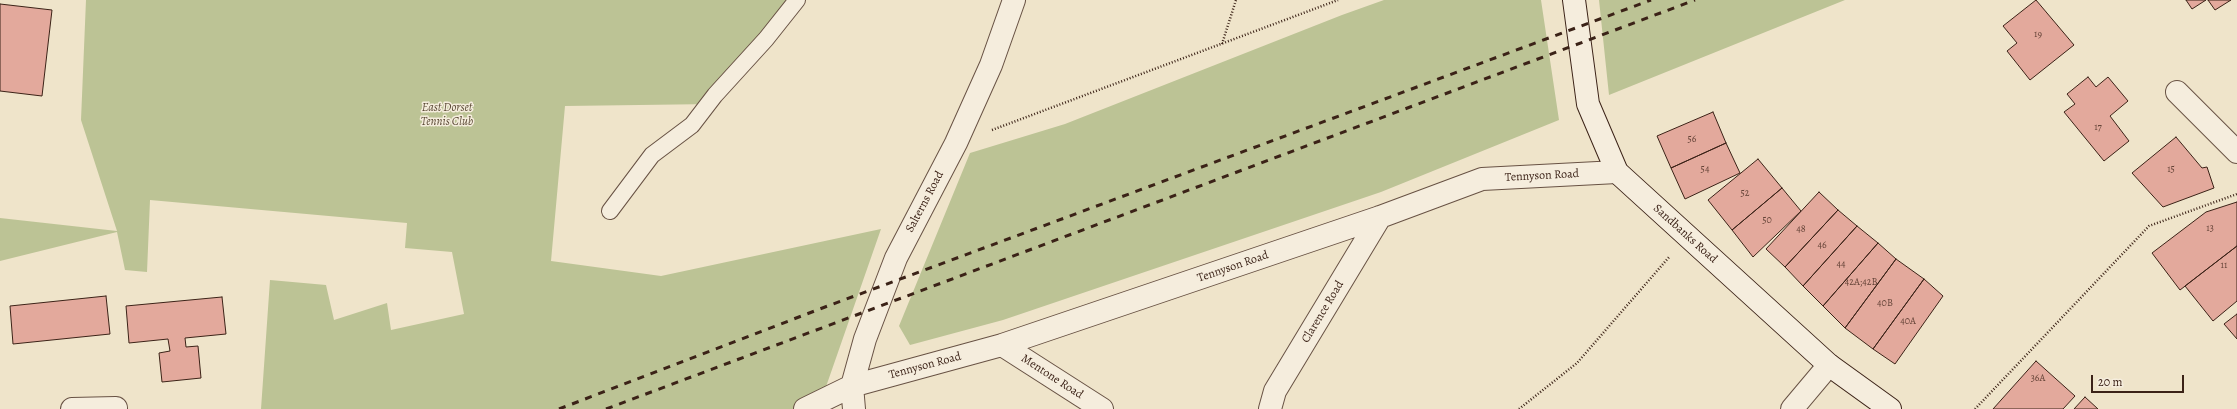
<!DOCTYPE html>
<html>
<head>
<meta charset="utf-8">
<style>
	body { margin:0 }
	#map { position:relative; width:2237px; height:409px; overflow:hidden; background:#efe4ca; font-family:Alegreya,serif }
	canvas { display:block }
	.scale { position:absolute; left:2091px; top:375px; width:93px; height:18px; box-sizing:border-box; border:2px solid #3b2217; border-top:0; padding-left:5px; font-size:12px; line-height:14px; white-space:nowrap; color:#3b2217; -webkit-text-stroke:3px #f5eddd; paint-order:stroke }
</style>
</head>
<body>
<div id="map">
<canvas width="2237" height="409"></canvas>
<div class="scale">20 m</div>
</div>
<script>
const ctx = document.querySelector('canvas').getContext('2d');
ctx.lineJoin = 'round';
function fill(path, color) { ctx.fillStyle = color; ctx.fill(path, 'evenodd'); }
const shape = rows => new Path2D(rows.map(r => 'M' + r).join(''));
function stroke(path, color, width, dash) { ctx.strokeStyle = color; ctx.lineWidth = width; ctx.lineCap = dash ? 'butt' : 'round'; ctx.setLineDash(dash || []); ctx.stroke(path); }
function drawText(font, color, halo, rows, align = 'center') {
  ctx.font = font + ' Alegreya,serif'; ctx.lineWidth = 3; ctx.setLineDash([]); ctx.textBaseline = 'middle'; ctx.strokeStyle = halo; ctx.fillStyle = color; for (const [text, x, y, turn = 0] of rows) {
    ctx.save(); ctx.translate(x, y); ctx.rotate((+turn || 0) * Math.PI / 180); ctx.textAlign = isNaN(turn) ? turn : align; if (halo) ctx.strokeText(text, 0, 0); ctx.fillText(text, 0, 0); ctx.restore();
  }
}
fill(shape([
	[86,0,804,0,713,104,565,106,551,261,661,276,881,229,821,401,805,409,261,409,270,280,326,285,334,320,387,303,391,330,464,314,452,252,405,248,407,223,150,200,147,272,125,270,117,232,0,261,0,218,117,231,81,120],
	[1384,0,1541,0,1559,120,1381,192,1003,320,910,345,899,326,970,153,1065,124,1342,15],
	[1599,0,1845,0,1609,95]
]), '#bcc395');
const building = shape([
	[2036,0,2074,45,2030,80,2007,51,2017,43,2003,26,2036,0],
	[2186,0,2206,0,2192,9,2186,0],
	[2208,0,2231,0,2215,10,2208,0],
	[0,4,52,10,42,96,0,91,0,4],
	[2088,77,2096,87,2108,77,2128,101,2110,116,2129,141,2104,161,2064,112,2075,104,2067,94,2088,77],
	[1713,112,1726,143,1671,168,1657,136,1713,112],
	[2176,137,2202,168,2207,167,2214,188,2163,207,2132,173,2176,137],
	[1726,143,1740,173,1685,199,1671,168,1726,143],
	[1758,159,1782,188,1732,230,1708,200,1758,159],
	[1782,188,1801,211,1753,257,1732,230,1782,188],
	[1819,192,1838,210,1785,267,1766,249,1819,192],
	[2237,202,2237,246,2180,290,2152,253,2206,212,2237,202],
	[1838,210,1857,226,1803,286,1785,267,1838,210],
	[1857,226,1878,243,1823,306,1803,286,1857,226],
	[1878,243,1896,259,1845,328,1823,306,1878,243],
	[2237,246,2237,301,2213,321,2185,286,2237,246],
	[1896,259,1924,279,1873,349,1845,328,1896,259],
	[1924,279,1943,296,1895,364,1873,349,1924,279],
	[106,296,110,334,13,344,10,306,106,296],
	[222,297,226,334,185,338,186,347,198,346,201,378,162,382,159,353,170,351,168,339,129,343,126,306,222,297],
	[2237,314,2237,339,2224,324,2237,314],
	[2036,361,2075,396,2063,409,1993,409,2036,361],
	[2085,397,2098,409,2074,409,2085,397]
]);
fill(building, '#e3a99c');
stroke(building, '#3b2217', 1);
const service = shape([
	[610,211,652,155,692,125,715,95,766,39,797,0]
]);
const minor = shape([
	[2177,92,2237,152],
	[1002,345,1102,409],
	[72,409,116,408],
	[805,409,852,386,1002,345,1380,217,1482,179,1617,172],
	[854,409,852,386,865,339,896,258,956,143,991,65,1014,0],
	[1270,409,1275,391,1380,217],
	[1792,409,1829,365]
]);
const secondary = shape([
	[1574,0,1588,104,1617,172,1829,365,1890,409]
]);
stroke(service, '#685244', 18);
stroke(minor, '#685244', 24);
stroke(secondary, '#3b2217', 24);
stroke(shape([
	[1222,44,1236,0],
	[992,130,1338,0],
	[1519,409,1577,363,1670,256],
	[1975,409,2149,226,2237,194]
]), '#3b2217', 2.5, [1, 2]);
stroke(service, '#f5eddd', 16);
stroke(minor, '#f5eddd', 22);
stroke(secondary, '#f5eddd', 22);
stroke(shape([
	[559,409,825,307,1651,0],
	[606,409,1695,0]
]), '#3b2217', 3, [7, 7]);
drawText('10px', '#654438', null, [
	["19",2038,35],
	["17",2098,128],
	["56",1692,140],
	["54",1705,170],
	["15",2171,170],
	["52",1745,194],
	["50",1767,221],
	["13",2210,229],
	["48",1801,230],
	["46",1822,246],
	["44",1841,265],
	["11",2224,266],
	["42A;42B",1861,283],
	["40B",1885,304],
	["40A",1908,322],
	["36A",2038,379]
]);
drawText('italic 12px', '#5b4a36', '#f5eddd', [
	["East Dorset",447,108],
	["Tennis Club",447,122]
]);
drawText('12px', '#3b2217', '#f5eddd', [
	["Tennyson Road",1542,176,-3],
	["Salterns Road",925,202,-62],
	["Sandbanks Road",1685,234,42],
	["Tennyson Road",1233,267,-19],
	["Clarence Road",1323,312,-59],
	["Tennyson Road",925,366,-15],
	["Mentone Road",1052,377,33]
]);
</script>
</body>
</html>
